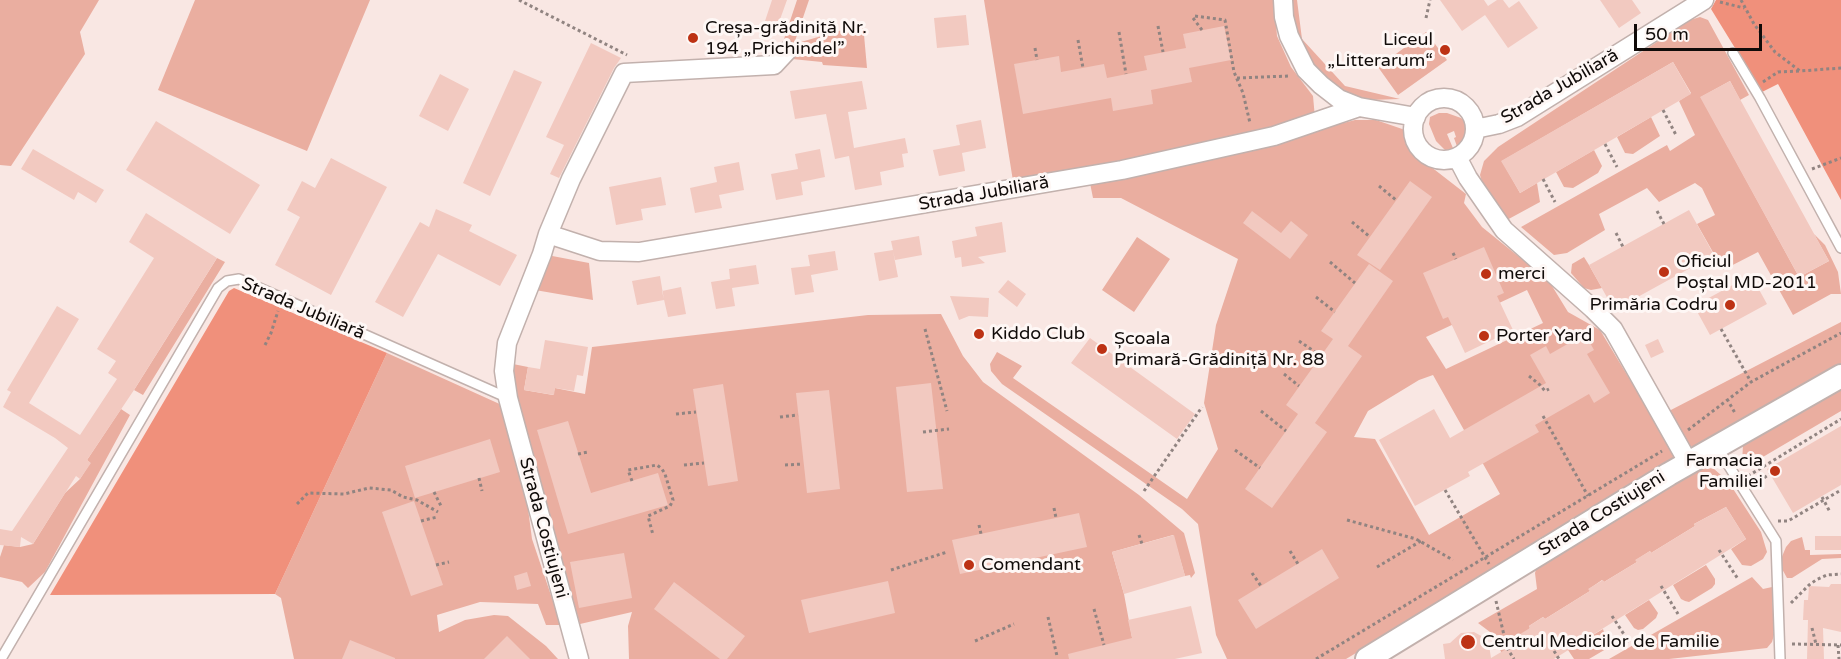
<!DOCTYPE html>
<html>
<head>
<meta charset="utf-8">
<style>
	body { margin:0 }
	#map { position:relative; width:1841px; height:659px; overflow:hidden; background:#f9e7e3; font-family:"Varela Round",sans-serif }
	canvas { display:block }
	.scale { position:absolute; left:1634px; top:24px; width:128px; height:27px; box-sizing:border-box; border:3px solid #100b09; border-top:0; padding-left:8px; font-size:18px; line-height:21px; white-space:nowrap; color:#100b09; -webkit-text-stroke:4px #fef7f5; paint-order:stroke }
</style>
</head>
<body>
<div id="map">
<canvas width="1841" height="659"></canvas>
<div class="scale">50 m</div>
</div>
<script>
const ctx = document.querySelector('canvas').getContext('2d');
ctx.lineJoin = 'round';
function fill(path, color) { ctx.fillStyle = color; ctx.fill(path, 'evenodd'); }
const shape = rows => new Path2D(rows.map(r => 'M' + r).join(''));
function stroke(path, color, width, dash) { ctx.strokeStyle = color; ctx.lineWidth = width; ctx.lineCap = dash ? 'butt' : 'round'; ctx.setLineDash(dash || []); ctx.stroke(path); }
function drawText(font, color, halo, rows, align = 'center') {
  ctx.font = font + ' "Varela Round",sans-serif'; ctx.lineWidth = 6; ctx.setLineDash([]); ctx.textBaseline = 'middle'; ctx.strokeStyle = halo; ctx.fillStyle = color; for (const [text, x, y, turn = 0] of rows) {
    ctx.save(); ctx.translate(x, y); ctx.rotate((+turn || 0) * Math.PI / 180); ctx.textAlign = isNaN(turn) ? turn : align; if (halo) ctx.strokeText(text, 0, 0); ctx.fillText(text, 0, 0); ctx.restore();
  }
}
fill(shape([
	[0,0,99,0,80,32,85,54,11,166,0,165],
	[195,0,370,0,307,151,158,90],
	[797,0,809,0,794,44,863,24,867,68,823,65,822,62,792,59,794,45,782,45],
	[984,0,1274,0,1277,36,1291,67,1313,96,1315,118,1164,154,1013,181],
	[1290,0,1297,0,1302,39,1345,86,1400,99,1370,100,1351,98,1321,75,1298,41],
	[1700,17,1708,20,1749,95,1740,100,1730,81,1701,97,1799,277,1829,261,1814,234,1825,245,1838,272,1841,294,1831,294,1793,315,1758,252,1723,270,1697,224,1715,215,1702,188,1695,183,1659,202,1647,188,1599,214,1605,230,1567,253,1554,255,1521,227,1667,145,1670,151,1695,135,1679,101,1691,93,1673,62,1502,161,1520,193,1537,183,1540,202,1505,221,1483,185,1480,175,1484,161,1498,147,1690,20],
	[1426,32,1447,60,1398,95,1378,67],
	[1439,113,1447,113,1461,118,1466,122,1470,135,1466,147,1461,151,1459,152,1454,138,1456,137,1454,131,1447,134,1455,153,1447,152,1436,141,1429,124,1430,117],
	[1651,117,1660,136,1633,154,1625,153,1617,137],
	[1355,120,1376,120,1408,131,1417,156,1466,194,1464,203,1482,227,1549,281,1568,312,1600,330,1676,456,1551,536,1346,659,1227,659,1216,635,1198,524,1182,509,1002,384,991,371,990,364,997,352,1022,366,1013,378,1187,499,1218,449,1204,403,1216,325,1238,259,1121,198,1093,198,1090,183,1274,141],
	[1527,290,1543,323,1446,369,1426,337],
	[1433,375,1500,494,1429,535,1375,439,1354,437,1368,411,1419,380],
	[1594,150,1602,166,1598,173,1573,188,1564,187,1556,172],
	[1137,237,1170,259,1134,312,1102,290],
	[547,255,589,263,593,300,535,290],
	[1584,257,1589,265,1602,288,1591,290,1584,288,1571,273,1572,264],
	[217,258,225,262,143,395,134,390],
	[941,314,963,356,983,382,1139,495,1184,533,1195,573,1191,578,1190,575,1185,576,1173,535,1112,552,1124,594,1136,659,629,659,628,626,632,612,580,624,513,392,513,364,528,367,524,390,553,395,555,388,585,394,592,347,868,315],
	[1841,322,1841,367,1699,447,1689,446,1667,412],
	[387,353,504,406,527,501,532,539,561,625,546,625,538,604,480,602,437,615,439,632,465,620,494,615,508,616,546,646,558,659,294,659,281,598,275,594],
	[1841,390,1841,411,1751,464,1749,461,1742,463,1743,445],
	[121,409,130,415,45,572,28,588,22,582,0,577,0,557,4,545,20,547,33,544,65,493,80,479,90,463,87,460],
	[1699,466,1714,469,1728,481,1761,532,1767,552,1763,559,1751,566,1742,565,1731,549,1746,539,1726,507,1694,524,1695,526,1651,553,1650,551,1636,560,1637,562,1604,582,1602,580,1589,589,1590,591,1545,619,1543,617,1529,626,1530,628,1520,641,1510,647,1517,659,1504,659,1494,635,1478,623,1537,589,1535,573,1537,566],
	[1802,537,1805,550,1810,550,1810,555,1841,554,1841,558,1822,559,1792,578,1787,578,1781,567,1781,559,1786,547,1791,541],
	[1706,565,1715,579,1715,584,1712,588,1689,602,1685,601,1681,599,1673,585],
	[1752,577,1763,589,1772,587,1774,635,1772,642,1767,648,1669,659,1609,659],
	[1649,600,1658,613,1656,618,1643,629,1638,630,1634,628,1625,615],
	[1603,629,1607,643,1606,649,1589,659,1574,659,1568,650]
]), '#eaaea0');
fill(shape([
	[1716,0,1841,0,1841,200,1778,84,1762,92,1711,9],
	[234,288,387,353,275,594,50,595,229,291]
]), '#f0907b');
fill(shape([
	[772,0,787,0,778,25,765,21],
	[1440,0,1484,0,1488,6,1497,0,1503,0,1509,8,1519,1,1538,28,1508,48,1485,15,1462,31],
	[1600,0,1632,0,1641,13,1619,28],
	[966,15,969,45,937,48,934,18],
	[1224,26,1231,60,1189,68,1192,82,1151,90,1153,104,1113,111,1111,98,1023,114,1014,64,1059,56,1061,72,1104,64,1107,78,1147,70,1144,56,1186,48,1183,34],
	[591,43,621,58,614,68,559,178,550,174,564,145,546,137],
	[1673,62,1691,94,1520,193,1501,161],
	[514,70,542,82,490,196,463,183],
	[440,74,469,89,448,131,419,116],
	[862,81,867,109,848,112,854,148,905,138,908,153,902,154,904,167,880,172,882,185,855,190,849,156,835,159,826,114,795,119,790,91],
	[1730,81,1829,261,1799,277,1700,97],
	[981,120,986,148,962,153,965,171,939,176,933,150,960,145,956,125],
	[156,121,260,185,230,234,126,170],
	[33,149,104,190,96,203,78,192,74,200,21,169],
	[820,149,825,177,801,182,803,195,776,200,771,174,798,169,795,154],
	[331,158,387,187,331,295,275,265,300,217,287,210,302,181,315,188],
	[739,162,744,190,719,195,722,208,695,213,690,188,717,182,714,167],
	[661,177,666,205,641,209,643,220,616,225,609,187],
	[1410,181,1432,197,1380,270,1357,255],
	[436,209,472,225,469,231,517,255,500,286,438,254,403,317,375,302,420,222,429,227],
	[1689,210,1714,255,1614,310,1589,265],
	[1252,211,1281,233,1291,221,1308,235,1290,259,1243,223],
	[146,213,217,258,134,390,87,460,91,463,80,479,76,476,33,544,21,537,20,547,0,545,0,529,12,531,68,448,55,438,3,407,11,392,7,390,57,306,79,319,29,403,80,435,117,379,108,373,116,361,97,349,154,258,129,242],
	[1002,222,1006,252,978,257,985,263,962,267,961,257,955,258,952,241,977,236,975,227],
	[919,236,922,255,895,260,893,251,898,277,879,281,874,253,893,250,891,241],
	[1484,247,1504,293,1497,296,1513,330,1465,353,1448,317,1443,319,1423,273],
	[835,251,838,270,811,275,814,292,795,295,791,268,810,266,808,255],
	[1369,264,1393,281,1348,346,1362,356,1315,423,1327,432,1272,508,1245,489,1298,414,1286,405,1333,339,1321,331],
	[756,265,759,284,732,288,735,306,716,309,711,282,730,279,729,269],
	[1751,275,1767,304,1710,335,1694,306],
	[660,276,664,300,637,305,632,281],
	[1008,280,1026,294,1017,307,998,292],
	[681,287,686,314,668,317,662,291],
	[950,296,989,298,988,317,969,316,959,320],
	[1585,334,1594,350,1587,354,1610,393,1594,403,1589,394,1535,425,1539,432,1468,472,1470,476,1415,506,1379,440,1434,409,1450,438,1546,383,1530,355,1546,346,1550,354],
	[1090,338,1195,414,1177,439,1071,363],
	[1658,339,1664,352,1651,358,1645,345],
	[545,340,588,347,583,376,577,375,574,391,555,388,554,395,524,390,528,367,540,369],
	[931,383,943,489,907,492,896,387],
	[723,384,738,481,708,486,693,389],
	[829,390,840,489,807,493,796,393],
	[568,421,591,493,658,473,668,505,568,534,537,430],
	[1841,426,1841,485,1793,513,1767,469],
	[490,439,500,472,415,498,405,466],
	[414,501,443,585,411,596,382,512],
	[1726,507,1746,539,1554,659,1445,659,1443,644,1450,643,1461,633,1474,632,1483,637,1484,645,1489,645,1491,658,1520,641,1517,636,1530,628,1529,626,1543,617,1545,619,1590,591,1588,589,1603,580,1604,582,1637,562,1635,560,1650,551,1651,553,1695,526,1694,524],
	[1079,513,1087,547,960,574,952,540],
	[1174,535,1185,576,1124,594,1112,552],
	[1815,536,1841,536,1841,550,1815,550],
	[1322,549,1339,578,1256,629,1238,600],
	[624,553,632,598,579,608,570,562],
	[527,572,531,586,517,590,514,576],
	[888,581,895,613,809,633,801,600],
	[674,582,745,636,727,659,720,659,654,609],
	[1831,584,1841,584,1841,632,1823,628,1824,659,1807,659,1808,620,1803,620,1804,600,1808,600,1809,586,1829,587],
	[1191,606,1202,653,1175,659,1069,659,1068,654,1132,638,1128,620],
	[507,636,530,659,484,659],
	[350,640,395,658,395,659,342,659]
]), '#f2c9c0');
const service = shape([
	[1733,53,1760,98,1841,248],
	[1717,447,1776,541,1780,659],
	[1,659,218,288,227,281,239,279,255,286,508,398]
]);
const minor = shape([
	[1283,0,1284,17,1289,36,1306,70,1321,85,1339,99,1359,107],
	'1413 129a31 31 0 1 1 62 0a31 31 0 1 1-62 0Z',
	[1475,129,1499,124,1517,117,1704,0],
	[1457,157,1468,178,1504,230,1593,309,1613,329,1688,462],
	[548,234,600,251,639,252,1122,170,1274,136,1359,107,1416,117],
	[579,659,508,398,504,371,507,343,542,254,548,234,571,179,624,73,774,65,787,51]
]);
const tertiary = shape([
	[1367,659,1669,474,1841,376]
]);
stroke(service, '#c2b1ad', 12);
stroke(minor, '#c2b1ad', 21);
stroke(tertiary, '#c2b1ad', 26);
stroke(shape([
	[519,0,627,55],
	[1741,0,1754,24,1775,52,1800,71,1841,68],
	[1720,2,1744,8],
	[1195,16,1225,20,1234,72,1243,93,1250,123],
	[1193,18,1202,30],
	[1426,18,1430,0],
	[1158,26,1163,52],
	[1119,32,1126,74],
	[1078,40,1083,68],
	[1035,48,1037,60],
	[1237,78,1289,76],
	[1763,82,1778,72,1799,71],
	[1663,110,1676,135],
	[1605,144,1617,167],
	[1812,169,1841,158],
	[1543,179,1555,202],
	[1379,186,1396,200],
	[1657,211,1664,224],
	[1352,222,1370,237],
	[1616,233,1623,247],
	[1453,253,1456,259],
	[1330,262,1355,283],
	[1316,297,1335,312],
	[925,329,947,411],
	[1721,329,1751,382],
	[1299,341,1321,356],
	[265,345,271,333,278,311],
	[1284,374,1299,386],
	[1529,376,1540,385,1545,391,1549,389],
	[1727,399,1735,413],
	[1261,411,1286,431],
	[676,414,696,412],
	[1543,416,1588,496],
	[780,417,798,415],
	[1688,430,1751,382,1841,333],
	[923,432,949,429],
	[1235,450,1260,468],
	[578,454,588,452],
	[684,465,704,463],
	[785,465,803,464],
	[1748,476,1841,419],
	[479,478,482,491],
	[632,481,628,470,657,465,662,469,665,474,673,500,670,506,648,516,653,535],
	[1754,484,1770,474],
	[1445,490,1489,564],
	[1144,491,1202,407],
	[434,492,441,506],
	[1822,497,1830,512],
	[297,504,308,493,344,494,369,488,391,490,403,497,417,500,438,512],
	[1054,508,1056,518],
	[1347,520,1416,539,1453,560],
	[421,521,437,517],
	[1778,521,1788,521,1841,490],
	[979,525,981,534],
	[1139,535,1142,544],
	[1719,550,1738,579],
	[1290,551,1298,564],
	[436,565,449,562],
	[1377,567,1421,541],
	[891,570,947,552],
	[1252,573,1261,586],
	[1661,586,1678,614],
	[1496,601,1507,648,1514,659],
	[1791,603,1809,585,1816,580,1827,575,1841,574],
	[1094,609,1104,645],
	[1612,616,1629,642],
	[1048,617,1057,656],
	[1812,628,1816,644],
	[975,641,1014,624],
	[1792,644,1841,645],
	[1838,645,1839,659],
	[1554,651,1559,659],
	[1316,659,1662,451]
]), '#918481', 3, [3, 3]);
stroke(service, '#fff', 9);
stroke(minor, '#fff', 18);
stroke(tertiary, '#fff', 22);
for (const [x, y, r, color] of [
	[693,38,6,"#bd3214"],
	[1445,50,6,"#bd3214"],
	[1664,272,6,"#bd3214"],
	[1486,274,6,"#bd3214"],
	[1730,305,6,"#bd3214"],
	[979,334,6,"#bd3214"],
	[1484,336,6,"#bd3214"],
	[1102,349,6,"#bd3214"],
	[1775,471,6,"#bd3214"],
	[969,565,6,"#bd3214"],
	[1468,642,8,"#bd3214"]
]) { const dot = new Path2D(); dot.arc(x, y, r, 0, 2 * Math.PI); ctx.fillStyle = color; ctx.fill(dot); stroke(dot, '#fef7f5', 2); }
drawText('18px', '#100b09', '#fef7f5', [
	["Creșa-grădiniță Nr.",705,28],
	["194 „Prichindel”",705,49],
	["Liceul",1433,40,"right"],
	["„Litterarum“",1433,61,"right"],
	["Oficiul",1676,262],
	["Poștal MD-2011",1676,283],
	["merci",1498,274],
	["Primăria Codru",1718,305,"right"],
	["Kiddo Club",991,334],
	["Porter Yard",1496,336],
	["Școala",1114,339],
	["Primară-Grădiniță Nr. 88",1114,360],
	["Farmacia",1763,461,"right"],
	["Familiei",1763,482,"right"],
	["Comendant",981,565],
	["Centrul Medicilor de Familie",1482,642]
], 'left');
drawText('18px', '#100b09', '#fef7f5', [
	["Strada Jubiliară",1560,87,-30],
	["Strada Jubiliară",984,194,-10],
	["Strada Jubiliară",303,309,23],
	["Strada Costiujeni",1602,514,-32],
	["Strada Costiujeni",543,528,75]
]);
</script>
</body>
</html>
